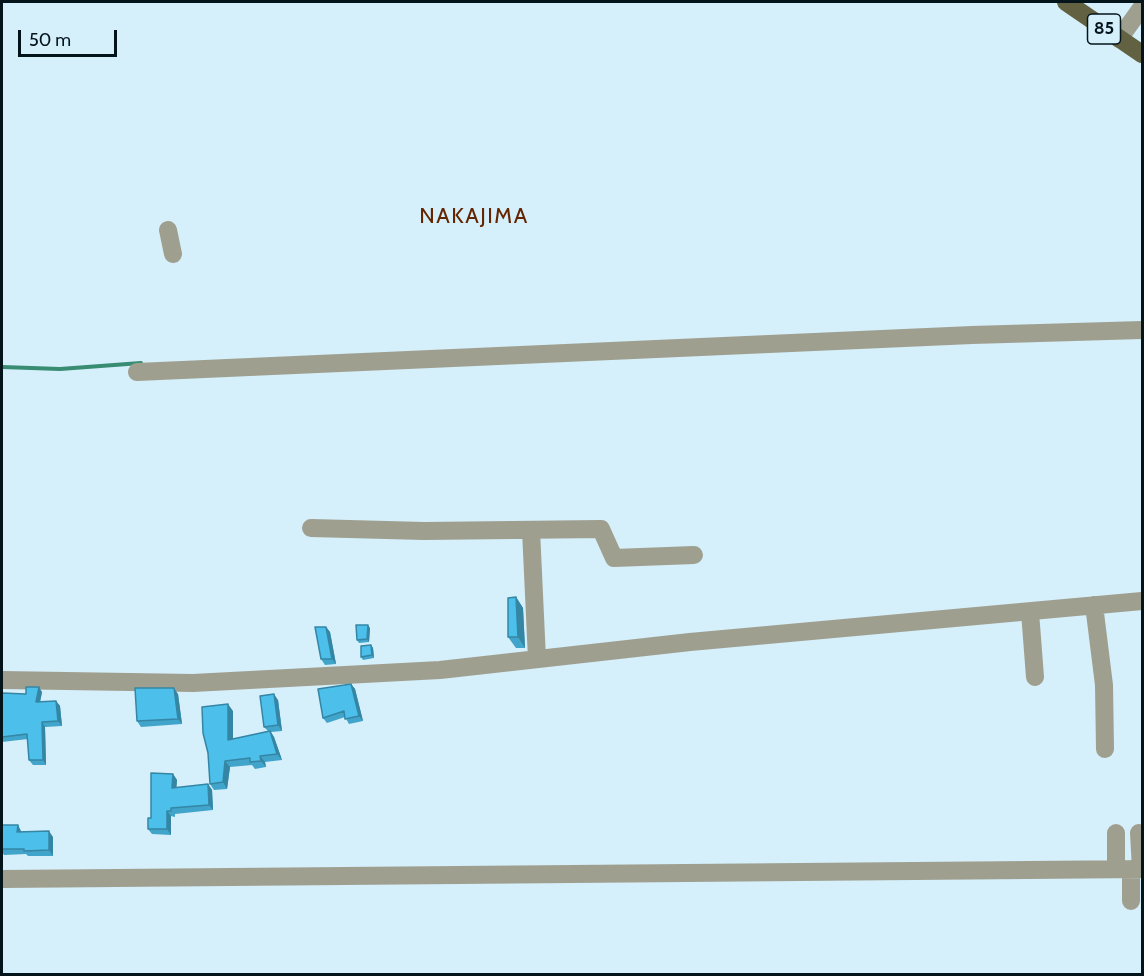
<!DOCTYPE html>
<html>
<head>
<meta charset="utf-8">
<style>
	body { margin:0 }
	#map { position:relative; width:1144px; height:976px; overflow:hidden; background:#d5effb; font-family:Cabin,sans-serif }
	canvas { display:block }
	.frame { position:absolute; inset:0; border:3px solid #04141b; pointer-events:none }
	.scale { position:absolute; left:18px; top:30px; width:99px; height:27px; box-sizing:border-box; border:3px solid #04141b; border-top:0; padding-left:8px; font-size:18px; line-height:21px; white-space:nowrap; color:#04141b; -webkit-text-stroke:4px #d5effb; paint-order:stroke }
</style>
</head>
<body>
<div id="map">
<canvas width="1144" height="976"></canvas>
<div class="frame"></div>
<div class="scale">50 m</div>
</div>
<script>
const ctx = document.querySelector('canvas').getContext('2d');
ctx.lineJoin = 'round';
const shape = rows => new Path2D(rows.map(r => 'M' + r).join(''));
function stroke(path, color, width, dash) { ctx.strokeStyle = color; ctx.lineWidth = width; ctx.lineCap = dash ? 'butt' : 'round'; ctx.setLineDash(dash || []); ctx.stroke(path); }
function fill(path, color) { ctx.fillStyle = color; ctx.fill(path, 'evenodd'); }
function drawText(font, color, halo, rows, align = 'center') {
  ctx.font = font + ' Cabin,sans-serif'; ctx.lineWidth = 6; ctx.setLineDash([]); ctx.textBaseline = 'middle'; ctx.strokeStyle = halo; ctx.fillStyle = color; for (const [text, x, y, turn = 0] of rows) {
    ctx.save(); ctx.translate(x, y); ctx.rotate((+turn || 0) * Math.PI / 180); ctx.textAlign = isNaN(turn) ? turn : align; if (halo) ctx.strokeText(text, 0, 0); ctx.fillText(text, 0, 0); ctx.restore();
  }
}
stroke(shape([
	[2,367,60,369,141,363]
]), '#378c72', 4);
stroke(shape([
	[1119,39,1142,7],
	[168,230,173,254],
	[137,372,972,335,1142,330],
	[311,528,424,531,601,529,614,558,694,555],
	[531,530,537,659],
	[1094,605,1104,685,1105,749],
	[1030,612,1035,677],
	[2,680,193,683,440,670,690,642,1142,601],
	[1116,833,1116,869],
	[1139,833,1141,869],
	[1131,869,1131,901],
	[2,879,1142,869]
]), '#9f9f8f', 18);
stroke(shape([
	[1066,2,1142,54]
]), '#626243', 18);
fill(shape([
	[516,597,523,608,525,648,516,648,508,637],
	[326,627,330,632,336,664,325,665,321,659],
	[370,628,369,642,359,643,357,640],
	[371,645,373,648,374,658,363,660,361,657],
	[351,684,355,689,363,721,349,724,345,717,327,723,323,718],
	[42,692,40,702,56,701,60,706,62,726,45,727,46,765,33,765,29,760,28,739,2,742,2,693,26,694],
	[178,694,182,724,141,727,137,721],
	[278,700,282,731,271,732,274,737,282,760,265,762,266,767,255,769,252,765,230,767,227,789,214,790,210,784,233,711,233,739,268,731,264,727],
	[173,774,177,780,176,788,208,784,212,790,213,810,175,814,175,817,171,816,171,835,152,834,148,829,151,818],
	[2,825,18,825,21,832,53,837,53,856,28,856,26,854,4,855,2,852]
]), '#41a4ca');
fill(shape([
	[516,597,523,608,525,648,518,637],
	[368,625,370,628,369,642,367,639],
	[326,627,330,632,336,664,332,659],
	[371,645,373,648,374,658,372,655],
	[351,684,355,689,363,721,359,716],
	[39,687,42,692,39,707,36,702],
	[174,688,178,694,182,724,178,719],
	[274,694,278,700,282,731,278,725],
	[56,701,60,706,62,726,58,721],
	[228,704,233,711,233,746,228,740],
	[42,722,45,727,46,765,43,760],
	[270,731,274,737,282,760,277,754],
	[260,756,265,762,266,767,261,761],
	[225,761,230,767,227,789,223,782],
	[173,774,177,780,176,794,172,788],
	[208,784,212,790,213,810,209,805],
	[167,811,171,816,171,835,167,829],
	[18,825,21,831,21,837,17,832],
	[49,831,53,837,53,856,49,850]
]), '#3586a4');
const building = shape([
	[516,597,518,637,508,637,508,598,516,597],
	[356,625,368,625,367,639,357,640,356,625],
	[315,627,326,627,332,659,321,659,315,627],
	[371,645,372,655,361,657,361,646,371,645],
	[351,684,359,716,345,719,344,711,323,718,318,689,351,684],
	[26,687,39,687,36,702,56,701,58,721,42,722,43,760,29,760,27,734,2,737,2,693,26,694,26,687],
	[135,688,174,688,178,719,137,721,135,688],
	[274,694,278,725,264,727,260,696,274,694],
	[228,704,228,740,270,731,277,754,260,756,261,761,250,762,250,758,225,761,223,782,210,784,208,753,203,733,202,707,228,704],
	[151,773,173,774,172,788,208,784,209,805,171,808,171,811,167,811,167,829,148,829,148,818,151,818,151,773],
	[2,825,18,825,17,832,49,831,49,850,24,851,24,849,2,849,2,825]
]);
fill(building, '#4cbfeb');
stroke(building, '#3586a4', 1.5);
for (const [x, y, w] of [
	[1104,29,33]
]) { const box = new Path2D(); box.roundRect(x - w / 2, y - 15, w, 30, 4.5); ctx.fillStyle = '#d5effb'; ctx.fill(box); stroke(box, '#04141b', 1.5); }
drawText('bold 18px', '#04141b', null, [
	["85",1104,29]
]);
ctx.letterSpacing = '1.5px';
drawText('22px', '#632600', '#d5effb', [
	["NAKAJIMA",474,217]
]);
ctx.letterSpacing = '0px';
</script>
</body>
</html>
